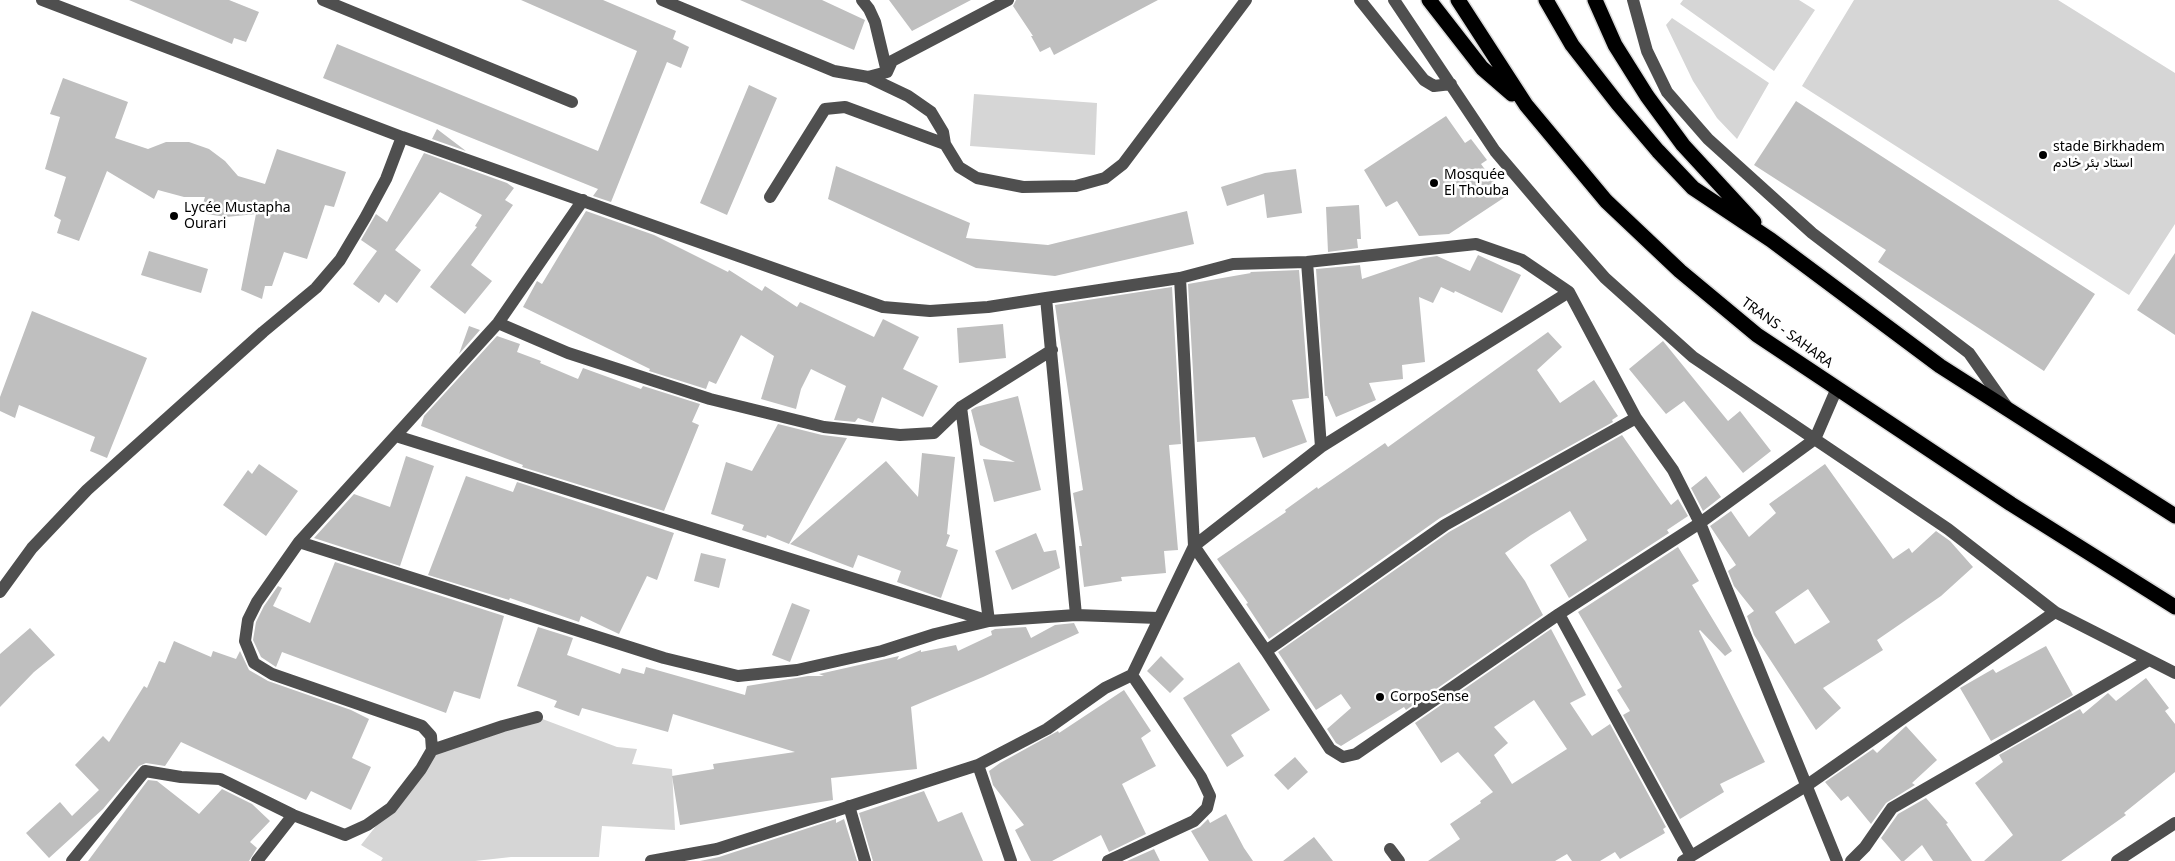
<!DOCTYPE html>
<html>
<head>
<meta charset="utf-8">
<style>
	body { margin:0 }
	canvas { display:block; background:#fff }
</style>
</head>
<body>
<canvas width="2175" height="861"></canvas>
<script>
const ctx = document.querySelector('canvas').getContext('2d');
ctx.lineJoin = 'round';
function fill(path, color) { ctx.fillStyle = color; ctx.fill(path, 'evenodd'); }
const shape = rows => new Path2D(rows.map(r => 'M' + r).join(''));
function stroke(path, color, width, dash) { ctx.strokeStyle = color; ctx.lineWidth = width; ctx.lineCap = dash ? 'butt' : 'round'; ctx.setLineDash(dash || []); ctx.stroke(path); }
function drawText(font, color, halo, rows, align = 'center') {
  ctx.font = font + ' "Noto Sans",Vazirmatn,sans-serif'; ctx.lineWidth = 5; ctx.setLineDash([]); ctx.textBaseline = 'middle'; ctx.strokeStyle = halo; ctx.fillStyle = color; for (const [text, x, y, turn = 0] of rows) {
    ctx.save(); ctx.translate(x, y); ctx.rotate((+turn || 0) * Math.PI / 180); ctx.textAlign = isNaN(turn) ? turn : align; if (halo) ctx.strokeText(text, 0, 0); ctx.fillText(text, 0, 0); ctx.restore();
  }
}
fill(shape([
	[1683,0,1799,0,1815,10,1774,71,1680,4],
	[1854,0,2058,0,2175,73,2175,224,2129,295,1802,86],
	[1672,18,1769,83,1737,139,1717,118,1693,81,1666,25],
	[974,94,1097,103,1095,155,970,146],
	[537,717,617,747,637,749,632,764,672,769,675,830,602,826,599,857,511,857,475,861,381,861,383,858,361,845,421,769,432,750]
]), '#d6d6d6');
fill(shape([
	[129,0,229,0,259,12,246,42,234,38,232,44],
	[521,0,603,0,676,31,673,39,689,47,681,68,667,62,611,202,593,196,598,189,323,78,337,44,598,151,637,51],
	[740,0,822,0,865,20,854,50],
	[889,0,971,0,912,31],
	[1016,0,1158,0,1054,55,1050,47,1040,52,1031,36,1033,36,1013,6],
	[63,78,128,102,115,138,148,149,166,142,189,142,209,149,225,161,238,176,265,184,277,149,346,172,334,207,325,205,307,259,284,252,272,286,265,286,262,299,241,290,256,214,226,217,200,213,205,197,184,197,158,190,154,199,107,171,79,241,57,233,61,220,54,216,66,177,45,169,60,117,50,114],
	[749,85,777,98,727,215,700,203],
	[1796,101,2095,294,2044,371,1878,262,1886,250,1754,165],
	[1446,116,1465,143,1471,139,1487,160,1481,164,1505,197,1449,234,1419,236,1397,201,1386,207,1364,170],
	[437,129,466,151,432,139],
	[424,153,507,183,514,188,505,200,513,205,471,265,492,281,465,314,430,287,477,227,475,226,482,215,440,192,395,250,421,270,397,303,385,294,379,303,353,284,377,251,361,240,376,214,387,222],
	[836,166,970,223,966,238,1048,245,1187,211,1194,244,1055,276,976,268,828,199],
	[1296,169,1302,213,1267,218,1264,194,1227,206,1221,187,1265,173],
	[1359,205,1361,239,1357,239,1358,248,1328,252,1326,207],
	[586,211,654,235,728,272,729,270,762,291,765,286,797,307,800,302,874,337,883,319,919,337,903,369,938,386,923,417,882,397,873,423,858,418,855,422,834,420,846,386,811,369,801,389,796,409,761,399,774,356,741,335,716,384,709,381,706,389,649,371,650,369,523,307,537,281,542,284],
	[149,251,208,269,201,293,141,275],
	[2175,253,2175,335,2137,310],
	[1478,255,1521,275,1502,313,1455,291,1454,293,1441,287,1433,303,1419,297,1425,362,1402,365,1403,379,1369,383,1376,400,1336,417,1327,396,1325,396,1316,269,1360,265,1362,279,1424,258,1437,256,1470,271],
	[1299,270,1309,398,1292,400,1307,442,1263,458,1255,437,1197,442,1188,284,1251,273,1250,272],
	[1172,287,1181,444,1169,445,1178,550,1164,551,1166,573,1121,577,1122,581,1084,587,1079,546,1082,546,1073,493,1083,490,1055,305],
	[32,311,147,358,107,458,90,451,95,437,19,405,15,418,0,411,0,397],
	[1003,324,1006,358,959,363,957,328],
	[469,326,480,330,459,354],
	[1548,332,1562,347,1537,370,1560,403,1594,380,1618,416,1612,420,1613,422,1440,518,1269,639,1246,604,1248,603,1217,559,1286,512,1285,510,1317,487,1318,489,1385,443,1388,447],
	[497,336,520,344,517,352,541,361,540,363,578,379,583,368,641,389,643,386,700,404,692,422,699,425,664,511,522,467,523,465,421,426,424,416],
	[1663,341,1728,421,1740,411,1771,451,1743,473,1684,401,1666,414,1629,369],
	[1018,396,1041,490,994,502,983,459,1015,462,980,445,971,410,976,407],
	[778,424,822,435,847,438,789,544,767,535,766,538,742,530,744,525,711,514,726,462,752,471],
	[1622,435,1671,505,1678,499,1688,516,1667,530,1669,533,1569,598,1550,565,1587,540,1570,511,1531,535,1505,553,1525,581,1543,615,1406,710,1404,707,1341,746,1336,743,1327,729,1351,708,1341,694,1316,710,1278,652,1449,532],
	[922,453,955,457,947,534,950,535,946,546,958,550,941,598,897,582,901,571,858,555,853,568,790,544,886,461,918,497],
	[406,456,434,466,400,566,314,538,354,494,390,507],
	[259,464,298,491,266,536,223,505,248,470,252,474],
	[1825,464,1893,559,1909,548,1912,553,1936,531,1950,541,1973,567,1941,596,1877,640,1883,650,1823,688,1841,708,1816,730,1754,635,1747,616,1754,611,1734,586,1728,571,1736,565,1710,526,1731,511,1749,537,1776,513,1769,504],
	[1808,589,1830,622,1795,644,1775,612],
	[466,476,513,492,517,482,674,533,657,580,647,576,619,634,581,616,579,622,510,598,509,600,428,575],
	[1706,476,1721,497,1703,511,1691,488],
	[1036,533,1044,552,1056,550,1060,568,1012,590,995,551],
	[1678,547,1699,581,1692,585,1732,651,1725,656,1700,630,1699,631,1765,762,1720,784,1724,792,1680,819,1623,715,1630,711,1617,690,1622,687,1578,612],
	[701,553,726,559,719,588,694,581],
	[335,562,504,616,480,699,454,691,446,713,282,652,276,667,261,657,253,640,256,622,264,606,278,586,282,588,273,606,310,623],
	[792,603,810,610,790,662,772,655],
	[1074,623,1079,633,983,677,911,707,917,769,831,778,833,800,680,825,672,776,714,769,713,764,795,752,673,714,668,732,582,708,579,716,554,707,557,701,517,686,538,627,573,638,567,655,620,674,622,668,644,674,646,667,745,695,747,686,808,676,824,676,819,674,899,656,897,660,921,650,921,652,956,645,958,651,992,635,991,631,995,629,1026,627,1031,638,1055,625],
	[30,628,55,655,34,672,0,707,0,654],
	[1551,629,1586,695,1570,703,1592,736,1610,724,1666,827,1663,829,1665,833,1620,859,1615,852,1600,861,1572,861,1567,854,1555,861,1428,861,1460,839,1450,824,1481,803,1480,801,1493,792,1458,752,1441,763,1415,723],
	[1534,700,1567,749,1512,784,1494,755,1508,743,1494,727],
	[174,641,211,657,213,651,236,659,240,651,249,670,268,681,351,710,369,719,352,758,371,767,351,810,311,791,306,800,181,742,165,766,146,763,139,766,103,809,49,858,26,833,60,802,72,816,99,790,75,765,103,736,109,742,144,686,147,688,159,661,165,663],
	[2046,646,2073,695,1991,741,1960,688,1993,669,1996,673],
	[1161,656,1184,679,1170,693,1147,671],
	[1239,662,1270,710,1231,735,1244,756,1227,767,1183,698],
	[2146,678,2169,708,2165,711,2175,724,2175,772,2124,813,2126,815,2061,861,1984,861,2013,835,1975,783,2003,762,1999,755,2080,709,2083,714,2108,693,2116,701],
	[1124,690,1151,731,1141,738,1156,766,1122,784,1146,834,1109,852,1101,835,1052,861,1031,861,1015,830,1024,825,993,785,989,771,1000,763,1058,731,1059,733],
	[1906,726,1937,760,1912,783,1915,785,1886,803,1871,824,1848,796,1841,801,1825,782,1873,749,1877,753],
	[1295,757,1308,772,1288,790,1274,775],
	[148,780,157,781,199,814,222,789,252,804,270,821,250,842,257,848,249,861,88,861],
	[924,791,938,822,962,812,983,861,873,861,859,813],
	[1926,798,1948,823,1946,824,1972,861,1933,861,1922,845,1904,861,1901,861,1881,838,1898,814],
	[1226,814,1244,848,1253,861,1209,861,1191,831,1200,827,1208,819,1210,823],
	[836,819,836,823,844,819,857,861,700,861,719,857],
	[1314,837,1333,861,1283,861],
	[1154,849,1160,861,1127,861]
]), '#bfbfbf');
const highway = shape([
	[1429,0,1482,68,1512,94],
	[1458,0,1526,105,1606,201,1680,271,1757,335,2011,504,2175,607],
	[1546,0,1572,45,1618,104,1658,151,1693,188,1771,240,1940,366,2175,516],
	[1595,0,1615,45,1647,96,1683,145,1754,222]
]);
stroke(highway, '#dbdbdb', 18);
stroke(shape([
	[42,0,402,137,883,307,930,311,988,307,1046,298],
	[323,0,572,102],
	[662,0,834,71,868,77,908,96,931,112,943,132,945,144,959,167,977,178,1023,187,1076,186,1105,178,1123,164,1246,0],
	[862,0,869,9,875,22,887,72],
	[1360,0,1424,80,1434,86,1451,84],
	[1394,0,1495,151,1547,212,1605,278,1693,357,1948,529,2055,612,2175,673],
	[1633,0,1647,51,1667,92,1708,139,1812,233,1969,353,2007,407],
	[868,77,887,72,892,61,1008,0],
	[770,197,825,109,845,107,945,144],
	[1307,262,1321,447],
	[1180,278,1194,546,1266,651,1330,749,1343,757,1356,754,1559,614,1700,523,1815,439,1837,388],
	[498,323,568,353,710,399,824,427,900,435,934,433,961,407,1052,350],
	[396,436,989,621,961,407],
	[299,542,664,658,738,676,797,670,882,651,935,634,989,621,1076,615],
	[0,592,32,548,87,490,263,332,316,288,340,260,365,218,386,179,402,137],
	[1559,614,1691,856],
	[1158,618,1076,615,1046,298,1180,278,1233,264,1307,262,1476,244,1522,260,1569,292],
	[1266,651,1445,525,1636,418],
	[432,750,503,726,537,717],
	[978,765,1011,861],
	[849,806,865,861],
	[1390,849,1399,861],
	[72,861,145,771,181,777,220,779,293,815,345,835,367,825,391,808,421,769,432,750,431,736,422,726,272,674,254,663,245,641,248,620,257,602,299,542,498,323,583,200],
	[257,861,293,815],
	[651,861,717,849,978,765,1047,729,1105,688,1132,675,1194,546,1321,447,1569,292,1636,418,1673,470,1700,523,1837,861],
	[1108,861,1194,821,1207,808,1210,796,1201,777,1132,675],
	[1683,861,1806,786,2055,612],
	[1851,861,1865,847,1892,808,2149,660],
	[2117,861,2175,823]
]), '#4f4f4f', 12);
stroke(highway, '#000', 15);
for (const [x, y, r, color] of [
	[2043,155,5,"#000"],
	[1434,183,5,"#000"],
	[174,216,5,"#000"],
	[1380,697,5,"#000"]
]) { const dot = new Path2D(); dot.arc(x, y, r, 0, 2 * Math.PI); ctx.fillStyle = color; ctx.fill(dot); stroke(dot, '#fff', 2); }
drawText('14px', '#000', '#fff', [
	["stade Birkhadem",2053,147],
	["استاد بئر خادم",2053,163],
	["Mosquée",1444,175],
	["El Thouba",1444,191],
	["Lycée Mustapha",184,208],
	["Ourari",184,224],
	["CorpoSense",1390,697]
], 'left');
drawText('14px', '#000', '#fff', [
	["TRANS - SAHARA",1787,333,36]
]);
</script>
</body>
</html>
